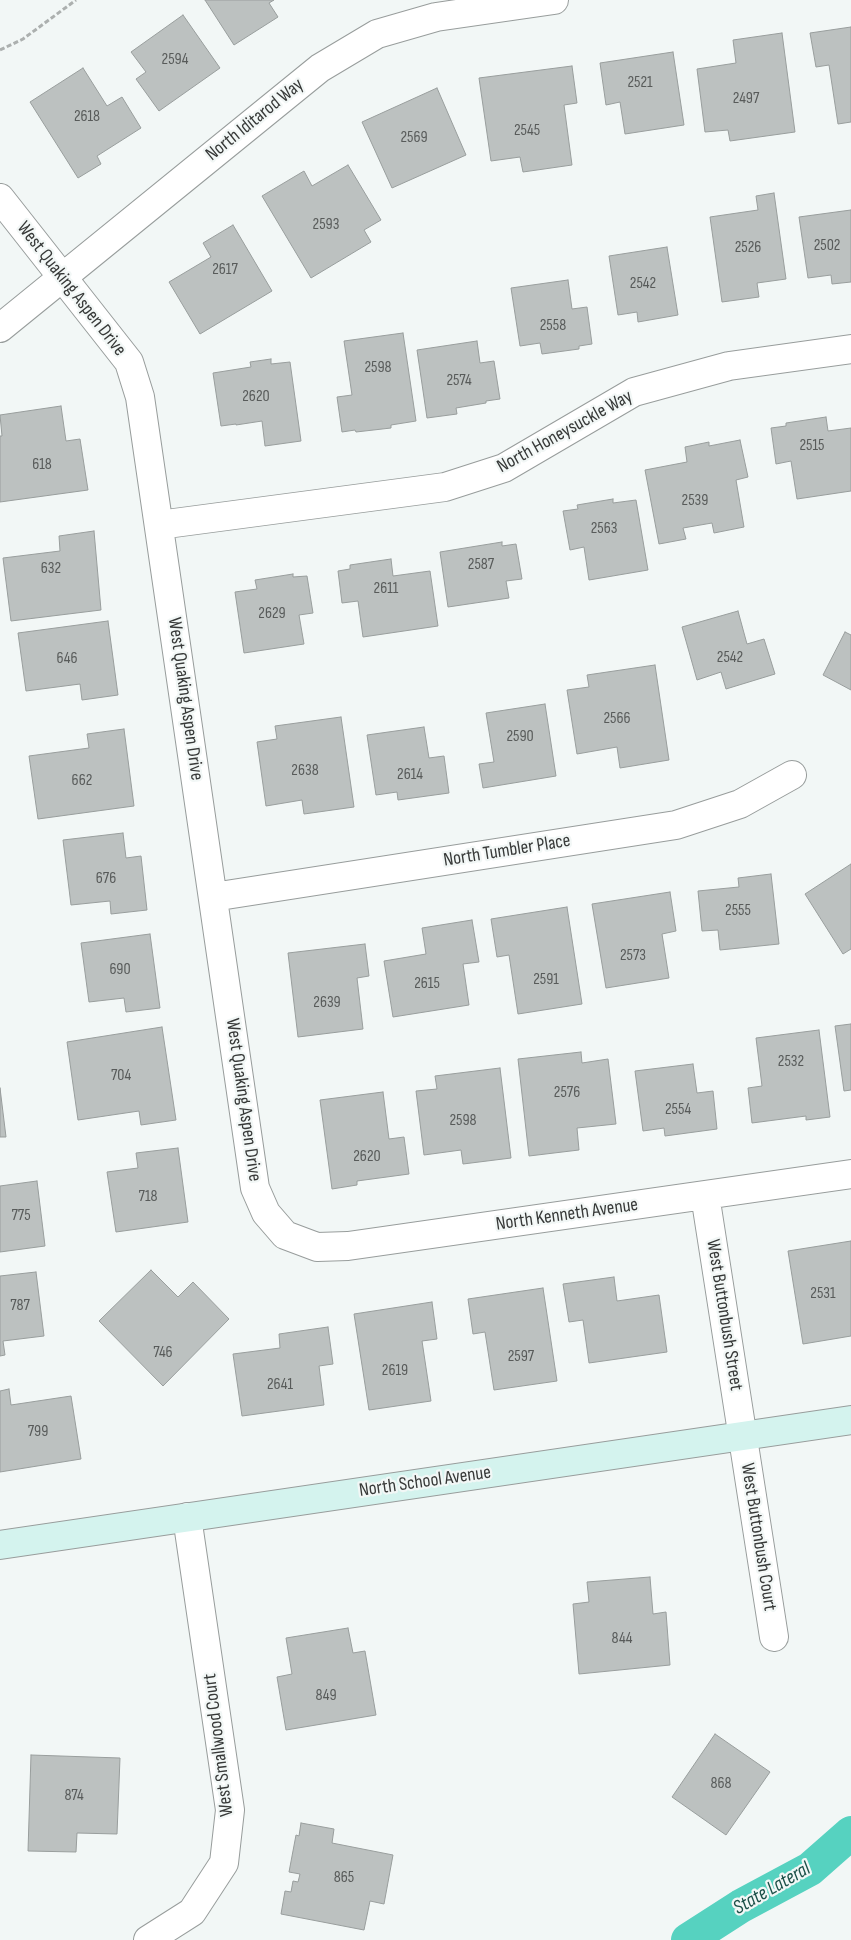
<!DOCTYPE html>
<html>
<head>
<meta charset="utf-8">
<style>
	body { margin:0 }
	canvas { display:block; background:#f2f7f6 }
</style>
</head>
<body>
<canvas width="851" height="1940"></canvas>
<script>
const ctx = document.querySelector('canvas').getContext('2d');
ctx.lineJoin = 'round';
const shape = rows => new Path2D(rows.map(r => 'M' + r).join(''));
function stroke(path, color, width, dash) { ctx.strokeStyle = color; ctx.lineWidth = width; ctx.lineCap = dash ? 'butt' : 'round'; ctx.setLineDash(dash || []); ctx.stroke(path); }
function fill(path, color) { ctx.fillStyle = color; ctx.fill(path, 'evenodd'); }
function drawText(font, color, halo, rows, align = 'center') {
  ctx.font = font + ' "Sofia Sans Condensed",sans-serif'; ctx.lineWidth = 4.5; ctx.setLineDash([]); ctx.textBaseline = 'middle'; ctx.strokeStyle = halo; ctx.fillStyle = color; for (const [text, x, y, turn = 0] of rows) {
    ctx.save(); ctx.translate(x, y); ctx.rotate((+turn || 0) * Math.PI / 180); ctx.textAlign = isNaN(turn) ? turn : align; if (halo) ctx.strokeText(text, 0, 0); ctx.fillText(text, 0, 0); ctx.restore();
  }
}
stroke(shape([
	[688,1940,741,1906,810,1869,851,1833]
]), '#56d2c0', 34);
const building = shape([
	[205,0,274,0,269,3,278,17,234,45,205,0],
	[183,15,220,68,159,111,136,79,146,72,131,52,183,15],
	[851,27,851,122,838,124,829,65,816,67,810,33,851,27],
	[782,33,795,132,730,141,728,130,705,132,697,69,736,63,733,40,782,33],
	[673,52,684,125,625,134,620,102,606,105,600,63,673,52],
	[572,66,577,103,564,105,572,165,523,172,520,157,491,161,479,78,572,66],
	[83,68,107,106,122,97,141,128,97,156,101,164,78,178,30,102,83,68],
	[437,88,466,155,392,188,362,122,437,88],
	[348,165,381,220,364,230,371,242,311,278,262,196,304,171,312,186,348,165],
	[774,193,786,279,757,283,759,297,722,302,710,217,758,210,756,196,774,193],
	[851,210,851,282,832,284,831,275,808,278,799,217,851,210],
	[233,225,272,291,200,334,169,282,211,257,203,243,233,225],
	[667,247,678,315,638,322,637,312,618,315,609,256,667,247],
	[568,280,572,309,587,307,592,344,579,346,579,349,542,354,540,343,520,346,511,288,568,280],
	[403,333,416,421,391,425,391,428,356,432,355,430,342,432,337,397,352,395,344,341,403,333],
	[477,341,480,363,494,361,500,399,486,401,486,403,456,408,457,414,427,418,417,350,477,341],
	[271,359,271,364,290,362,301,441,265,446,262,421,236,425,236,424,221,426,213,373,251,367,250,362,271,359],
	[61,406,66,441,80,439,88,490,0,502,0,436,2,436,0,415,61,406],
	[826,417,828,431,851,428,851,491,797,499,791,461,776,464,771,428,786,426,786,423,826,417],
	[740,440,748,477,736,480,744,527,714,533,712,523,683,528,686,539,659,544,645,470,687,462,685,447,709,442,709,446,740,440],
	[613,499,613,503,636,500,648,570,589,580,584,547,570,550,563,511,578,509,577,505,613,499],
	[94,531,101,610,11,621,3,558,60,551,59,536,94,531],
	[502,542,502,546,516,544,522,579,506,581,509,598,448,607,440,552,502,542],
	[391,559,393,576,430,571,438,626,363,637,358,601,342,603,338,571,350,569,350,565,391,559],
	[293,574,293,577,307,576,313,613,299,615,304,644,244,653,235,592,257,589,255,580,293,574],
	[738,611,747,644,764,639,775,674,726,689,721,672,697,680,682,627,738,611],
	[108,621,118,695,82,700,80,684,26,691,18,633,108,621],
	[845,632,851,635,851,690,823,675,845,632],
	[655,665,669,760,620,768,617,747,577,754,567,690,589,687,587,675,655,665],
	[545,704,556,776,483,788,479,764,494,762,486,713,545,704],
	[341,717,354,807,304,814,302,800,266,806,257,742,277,739,275,726,341,717],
	[424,727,429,758,444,756,449,793,398,800,397,792,376,795,367,735,424,727],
	[124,729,134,806,38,819,29,756,89,748,87,734,124,729],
	[123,833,126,858,141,856,147,910,111,914,110,901,71,905,63,840,123,833],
	[851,864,851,949,843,954,805,894,851,864],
	[771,874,779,944,720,950,718,930,702,931,698,891,739,887,738,878,771,874],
	[670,892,676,931,662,934,669,978,606,988,592,904,670,892],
	[567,907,582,1004,518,1014,509,955,497,957,491,919,567,907],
	[472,920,479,962,463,964,469,1005,393,1017,384,961,426,954,422,928,472,920],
	[150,934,160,1008,126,1012,124,998,89,1002,81,943,150,934],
	[365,944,369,976,357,978,363,1029,298,1037,288,953,365,944],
	[851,1024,851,1090,844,1091,835,1026,851,1024],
	[162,1027,176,1120,141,1125,139,1111,78,1120,67,1042,162,1027],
	[819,1030,830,1117,806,1120,806,1116,752,1123,748,1088,762,1086,756,1038,819,1030],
	[581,1052,582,1063,608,1059,616,1124,577,1128,579,1150,529,1156,518,1059,581,1052],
	[693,1064,697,1093,713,1091,717,1129,665,1136,664,1128,643,1131,635,1071,693,1064],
	[500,1068,511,1158,463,1164,461,1150,424,1155,416,1091,437,1089,435,1076,500,1068],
	[0,1088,6,1137,0,1137,0,1088],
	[383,1092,389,1139,404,1137,409,1174,357,1181,357,1185,332,1189,320,1100,383,1092],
	[178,1148,188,1222,116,1232,107,1172,138,1168,136,1153,178,1148],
	[37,1181,45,1246,0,1252,0,1186,37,1181],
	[851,1241,851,1336,803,1344,788,1251,851,1241],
	[151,1270,178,1297,193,1282,229,1319,163,1386,99,1321,151,1270],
	[36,1272,44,1336,3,1341,5,1355,0,1356,0,1276,36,1272],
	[614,1277,617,1301,659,1295,667,1352,589,1363,583,1320,569,1322,563,1284,614,1277],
	[543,1288,557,1381,494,1390,485,1332,473,1334,468,1299,543,1288],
	[432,1302,437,1339,422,1341,431,1401,369,1410,354,1314,432,1302],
	[328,1327,333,1364,319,1366,324,1405,242,1416,233,1354,280,1348,279,1334,328,1327],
	[9,1389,11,1405,71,1396,81,1459,0,1472,0,1391,9,1389],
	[650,1577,653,1614,666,1612,670,1665,579,1674,573,1604,589,1602,587,1582,650,1577],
	[348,1628,353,1653,365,1651,376,1715,286,1730,277,1677,292,1674,286,1638,348,1628],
	[715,1734,770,1772,726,1835,672,1797,715,1734],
	[31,1755,120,1758,117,1834,77,1833,76,1852,28,1851,31,1755],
	[301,1823,334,1829,332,1843,393,1855,384,1904,370,1901,364,1930,281,1914,285,1891,291,1892,293,1881,298,1882,300,1874,289,1872,296,1835,299,1836,301,1823]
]);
fill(building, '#bcc1c0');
stroke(building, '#999e9d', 1);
const street = shape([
	[0,198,129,362,140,397,255,1188,266,1213,285,1235,317,1247,348,1246,851,1174],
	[0,328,320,68,377,34,436,17,554,0],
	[159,525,445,487,504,468,634,392,729,366,851,349],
	[213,897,676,825,740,804,792,775],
	[705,1195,774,1637],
	[148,1940,192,1912,224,1863,230,1810,187,1517]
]);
const secondary = shape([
	[0,1545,851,1420]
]);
stroke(street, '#989d9c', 30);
stroke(secondary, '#989d9c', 30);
stroke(shape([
	[0,50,23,39,76,0]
]), '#acb0af', 3, [5, 2.5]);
stroke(street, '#fff', 28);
stroke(secondary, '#d4f3ee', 28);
drawText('16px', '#585b5a', null, [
	["2594",175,60],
	["2521",640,83],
	["2497",746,99],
	["2618",87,117],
	["2545",527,131],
	["2569",414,138],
	["2593",326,225],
	["2502",827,246],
	["2526",748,248],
	["2617",225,270],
	["2542",643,284],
	["2558",553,326],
	["2598",378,368],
	["2574",459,381],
	["2620",256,397],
	["2515",812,446],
	["618",42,465],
	["2539",695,501],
	["2563",604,529],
	["2587",481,565],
	["632",51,569],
	["2611",386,589],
	["2629",272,614],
	["2542",730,658],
	["646",67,659],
	["2566",617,719],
	["2590",520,737],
	["2638",305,771],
	["2614",410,775],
	["662",82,781],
	["676",106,879],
	["2555",738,911],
	["2573",633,956],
	["690",120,970],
	["2591",546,980],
	["2615",427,984],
	["2639",327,1003],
	["2532",791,1062],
	["704",121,1076],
	["2576",567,1093],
	["2554",678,1110],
	["2598",463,1121],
	["2620",367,1157],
	["718",148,1197],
	["775",21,1216],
	["2531",823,1294],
	["787",20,1306],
	["746",163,1353],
	["2597",521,1357],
	["2619",395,1371],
	["2641",280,1385],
	["799",38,1432],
	["844",622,1639],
	["849",326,1696],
	["868",721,1784],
	["874",74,1796],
	["865",344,1878]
]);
drawText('19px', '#373938', '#f2f7f6', [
	["North Iditarod Way",255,120,-39],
	["West Quaking Aspen Drive",71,289,52],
	["North Honeysuckle Way",565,432,-29],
	["West Quaking Aspen Drive",185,699,82],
	["North Tumbler Place",507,851,-9],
	["West Quaking Aspen Drive",243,1100,82],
	["North Kenneth Avenue",567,1215,-8],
	["West Buttonbush Street",724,1315,81],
	["North School Avenue",425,1482,-8],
	["West Buttonbush Court",758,1537,81],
	["West Smallwood Court",219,1745,-97]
]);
drawText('italic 20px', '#1b5048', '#f2f7f6', [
	["State Lateral",772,1889,-30]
]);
</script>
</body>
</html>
